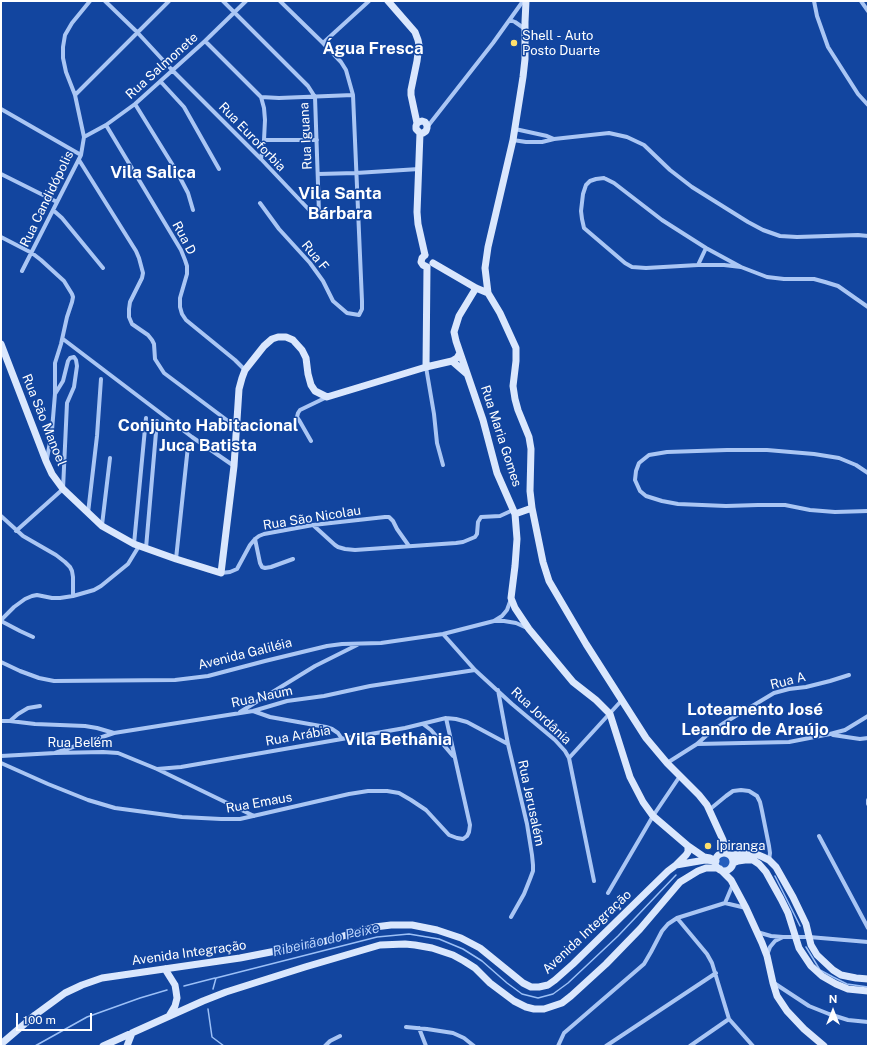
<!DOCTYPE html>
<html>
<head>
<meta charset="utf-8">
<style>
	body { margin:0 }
	#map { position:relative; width:869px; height:1047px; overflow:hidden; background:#12459f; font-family:"Public Sans",sans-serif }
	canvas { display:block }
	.frame { position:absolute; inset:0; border:2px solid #fff; pointer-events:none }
	.north { position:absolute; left:813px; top:991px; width:40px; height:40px; -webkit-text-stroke:3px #12459f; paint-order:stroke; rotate:0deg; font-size:11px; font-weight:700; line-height:16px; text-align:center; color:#fff }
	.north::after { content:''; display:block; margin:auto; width:14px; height:18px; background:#fff; clip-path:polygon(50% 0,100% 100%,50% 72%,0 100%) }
	.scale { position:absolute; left:16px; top:1013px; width:76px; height:18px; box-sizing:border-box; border:2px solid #fff; border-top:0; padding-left:5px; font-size:12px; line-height:14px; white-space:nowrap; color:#fff; -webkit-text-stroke:3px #12459f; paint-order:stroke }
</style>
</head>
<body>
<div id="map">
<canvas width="869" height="1047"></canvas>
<div class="frame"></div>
<div class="north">N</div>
<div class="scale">100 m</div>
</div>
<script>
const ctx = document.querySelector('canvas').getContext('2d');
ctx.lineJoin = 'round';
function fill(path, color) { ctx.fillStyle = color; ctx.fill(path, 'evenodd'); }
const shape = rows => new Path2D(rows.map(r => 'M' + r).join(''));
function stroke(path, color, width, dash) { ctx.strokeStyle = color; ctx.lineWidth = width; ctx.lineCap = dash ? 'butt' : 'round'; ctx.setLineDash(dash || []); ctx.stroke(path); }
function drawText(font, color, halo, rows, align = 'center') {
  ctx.font = font + ' "Public Sans",sans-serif'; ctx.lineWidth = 3; ctx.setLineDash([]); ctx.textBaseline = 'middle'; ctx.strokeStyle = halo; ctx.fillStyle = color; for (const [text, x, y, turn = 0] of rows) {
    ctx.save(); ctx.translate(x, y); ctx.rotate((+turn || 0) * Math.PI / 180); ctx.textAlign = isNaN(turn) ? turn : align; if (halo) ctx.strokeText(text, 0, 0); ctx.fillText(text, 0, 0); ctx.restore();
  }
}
fill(shape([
	'717 861a7 7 0 1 1 14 0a7 7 0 1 1-14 0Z'
]), '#255ebd');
stroke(shape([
	[775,876,800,926],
	[806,947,820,970,833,977,847,984,868,987],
	[184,986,215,978],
	[213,989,216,978,377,937,409,934,439,939,463,949,482,961,507,983,522,994,538,998,553,994,568,983,618,936,676,875],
	[208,1009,212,1037,224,1046],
	[35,1046,87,1017,140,998,167,990]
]), '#9cc0f7', 1.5);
stroke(shape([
	[105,1,137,32,173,71,261,159,314,215,316,217,317,216,319,213,315,97,308,86,223,1],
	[814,1,817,16,828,47,858,94,868,105],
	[861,1,868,11],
	[510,20,515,22,525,29],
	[205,41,261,97,264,108,265,120,264,140,261,159],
	[323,43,369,1],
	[161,82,184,107,219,169],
	[75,95,169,1],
	[261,97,279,98,353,95],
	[135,104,177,172,188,193,193,210],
	[1,109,81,155],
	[106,125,181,250,185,260,187,266,187,274,180,298,180,307,182,314,186,320,235,360,245,370],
	[428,126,493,43,523,1],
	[515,129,547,136,554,139],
	[84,137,106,125,135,104,205,41,246,1],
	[264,140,317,140],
	[513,140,526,142,542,142,554,139,609,133,627,137,644,145,670,170,692,187,748,222,763,230,780,236,797,237,858,235,868,236],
	[79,160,136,251,139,258,143,273,142,278,130,302,129,309,129,317,132,324,148,335,152,340,154,344,155,359,164,373,236,427],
	[1,174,57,202],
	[318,174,356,173,419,169],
	[604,178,614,183,662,220,706,248,741,267,724,265,698,265,646,268,632,267,625,263,584,228,582,219,581,211,583,194,586,185,590,181,596,179,604,178],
	[260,203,279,229,310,263,323,281,333,301,347,313,359,315,362,309,362,301,353,95,346,70,341,62,323,43,280,1],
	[53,210,62,218,103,268],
	[1,237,32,253,41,260,64,281,72,294,73,297,72,302,67,317,61,344,55,363,55,394,52,430,47,459],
	[698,265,706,248],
	[741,267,767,277,784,279,814,279,825,282,838,286,868,307],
	[22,271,81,155,84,137,75,95,66,72,63,58,63,47,65,35,72,23,90,1],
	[63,339,192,437,234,466],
	[426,367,434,414,437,443,443,465],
	[311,441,299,420,297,417,298,413,300,410,327,397],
	[868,473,856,465,839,458,814,454,767,450,727,450,667,452,649,455,639,463,636,471,635,480,640,491,646,496,662,501,678,504,726,506,758,505,785,505,810,510,835,512,868,511],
	[88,513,97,436,101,379],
	[1,516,23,536,56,555,65,562,70,567,72,571,73,577,73,596],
	[102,525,110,458],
	[313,525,335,545,338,547,345,549,355,550,456,543,463,542,475,537,477,534,478,522,481,517,500,516,513,510],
	[16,531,63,489,67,403,74,387,77,366,76,360,74,357,70,358,68,361,63,381,55,394],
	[255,539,260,563,262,567,265,568,271,567,293,559],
	[134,544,146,418],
	[146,548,157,421],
	[176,559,188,446],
	[221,573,230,572,237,569,250,545,255,539,259,536,264,534,313,525,385,517,389,517,393,521,397,529,409,546],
	[1,620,14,607,25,599,32,596,37,595,52,598,60,598,73,596,94,590,101,586,128,564,139,546],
	[1,621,20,631,33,637],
	[494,621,502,616,507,610,511,599],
	[443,634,475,670,512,704,555,740,565,751,569,758,594,881],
	[1,662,20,671,39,678,54,681,175,680,208,676,265,661,327,646,342,644,381,643,443,634,494,621,504,621,516,623,527,628],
	[498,690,508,744,527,824,532,855,533,865,533,871,530,879,524,894,511,917],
	[253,711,270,717,326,727,332,729,338,733,342,739],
	[240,712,315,666,357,645],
	[1,721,10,721,35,724,85,726,97,728,114,733],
	[10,721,18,714,28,708,40,706],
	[423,724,431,730,453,756],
	[833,735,860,739,868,738],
	[697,744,707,735,724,723,774,693,789,689,806,687,830,681,849,675],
	[55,753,114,733,253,711,287,701,324,696,370,686,475,670],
	[1,756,55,753,103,752,118,753,157,769,254,816],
	[569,758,622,700],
	[1,763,48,784,88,800,115,808,182,817,221,819,240,819,349,794,368,791,387,791,399,793,411,800,426,810,449,835,457,838,463,839,467,836,469,832,470,825,446,718],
	[667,763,697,744,789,742,830,734,845,730,868,716],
	[157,769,181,767,405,728,446,718,456,719,467,722,508,744],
	[868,800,868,804],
	[709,810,726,796,733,791,741,790,749,791,757,796,760,802,762,811,769,846,770,853,769,860],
	[819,836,868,928],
	[608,893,653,816,680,776],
	[725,903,733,884],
	[677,918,707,954,712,963,729,1019,753,1046],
	[757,932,771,936,783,937,809,937,868,942],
	[767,955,770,947,775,941,783,937],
	[774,983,809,1006,829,1014,848,1020,868,1022],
	[406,1027,427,1029,453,1033,464,1038,474,1046],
	[419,1028,426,1046],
	[325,1046,330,1041,340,1036],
	[558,1046,564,1033,644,964,651,952,662,931,668,924,677,918,725,903,746,908],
	[606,1046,716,973],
	[690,1046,729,1019]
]), '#aac6f4', 4);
stroke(shape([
	[388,1,415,32,418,40,419,45,417,61,411,90,411,95,417,123,416,126,416,129,420,133],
	[417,123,419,122,422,121,425,122,427,125,427,128,426,131,423,133,420,133],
	[420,133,417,212,418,224,425,255],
	[425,255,422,258,421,262,423,265,427,267],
	[433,263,476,288,488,293,500,313,516,348,516,361,513,386,515,399,518,410,529,437,531,449,530,491,532,508,543,562,549,581,586,644,646,738,667,763,699,795,707,805,723,840,726,853],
	[476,288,459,316,454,332,456,341,483,420,497,473,515,514,517,539,515,566,511,598,515,608,529,629,573,682,596,700,610,714,630,777,643,802,653,816,688,846,704,857,710,858],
	[488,293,485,268,488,247,513,140,523,77,525,59,525,22,526,1],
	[1,344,46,461,52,474,63,489,102,526,134,544,176,559,221,573,234,466,239,389,242,378,245,370,264,346,272,339,278,337,286,337,293,340,302,350,306,358,308,374,311,385,315,391,327,397,426,367,452,361,457,358,460,353],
	[452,361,467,374],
	[426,367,427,267],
	[515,514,532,508],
	'715 862a9 9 0 1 1 18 0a9 9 0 1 1-18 0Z',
	[731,855,746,854,756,854,763,857,769,860,776,867,793,897,806,924,811,945,817,955,833,970,841,975,856,978,868,979],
	[733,863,738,861,745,860,753,860,759,864,766,872,781,899,788,913,799,948,811,966,822,976,836,984,848,989,868,991],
	[676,865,686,855,688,852,688,846],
	[720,869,731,880,746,908,762,943,767,956,773,983,777,996,787,1011,804,1029,824,1046],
	[165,969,175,985,176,991,177,998,175,1006,169,1016],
	[1,1044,35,1015,65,993,82,985,102,978,240,958,322,942,375,927,391,925,412,925,437,930,461,938,480,948,523,983,531,987,539,987,548,985,555,980,573,964,668,871,676,865,705,860,716,861],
	[103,1046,203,1001,226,992,305,967,380,945,405,944,415,945,432,948,453,955,464,961,475,968,490,983,514,1001,526,1007,534,1009,544,1009,562,1003,571,996,606,964,640,929,680,882,698,871,706,868,718,868],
	[127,1046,132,1033]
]), '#dae7fd', 7);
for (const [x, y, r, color] of [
	[514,43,4,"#ffe06d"],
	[708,846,4,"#ffe06d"]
]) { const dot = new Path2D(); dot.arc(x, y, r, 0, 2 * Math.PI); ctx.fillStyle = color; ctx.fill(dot); stroke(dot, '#12459f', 1.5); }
drawText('13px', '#fff', '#12459f', [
	["Shell - Auto",522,36],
	["Posto Duarte",522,51],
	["Ipiranga",716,846]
], 'left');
drawText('13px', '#fff', '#12459f', [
	["Rua Salmonete",162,66,-42],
	["Rua Iguana",306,136,-93],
	["Rua Euroforbia",252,137,46],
	["Rua Candidópolis",47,199,-64],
	["Rua D",184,238,62],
	["Rua F",315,256,51],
	["Rua São Manoel",44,420,68],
	["Rua Maria Gomes",501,436,72],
	["Rua São Nicolau",312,518,-9],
	["Avenida Galiléia",245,654,-14],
	["Rua A",788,681,-14],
	["Rua Naum",262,697,-12],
	["Rua Jordânia",541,716,43],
	["Rua Arábia",298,736,-10],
	["Rua Belém",80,743],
	["Rua Emaus",259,803,-10],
	["Rua Jerusalém",531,803,78],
	["Avenida Integração",587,932,-43],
	["Avenida Integração",189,953,-8]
]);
drawText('italic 14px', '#b7d1fb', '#12459f', [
	["Ribeirão do Peixe",326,940,-13]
]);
drawText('bold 17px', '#fff', '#12459f', [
	["Água Fresca",373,49],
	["Vila Salica",153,173],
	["Vila Santa",340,194],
	["Bárbara",340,214],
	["Conjunto Habitacional",208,426],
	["Juca Batista",208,446],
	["Loteamento José",755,710],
	["Leandro de Araújo",755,730],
	["Vila Bethânia",398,740]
]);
</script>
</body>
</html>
